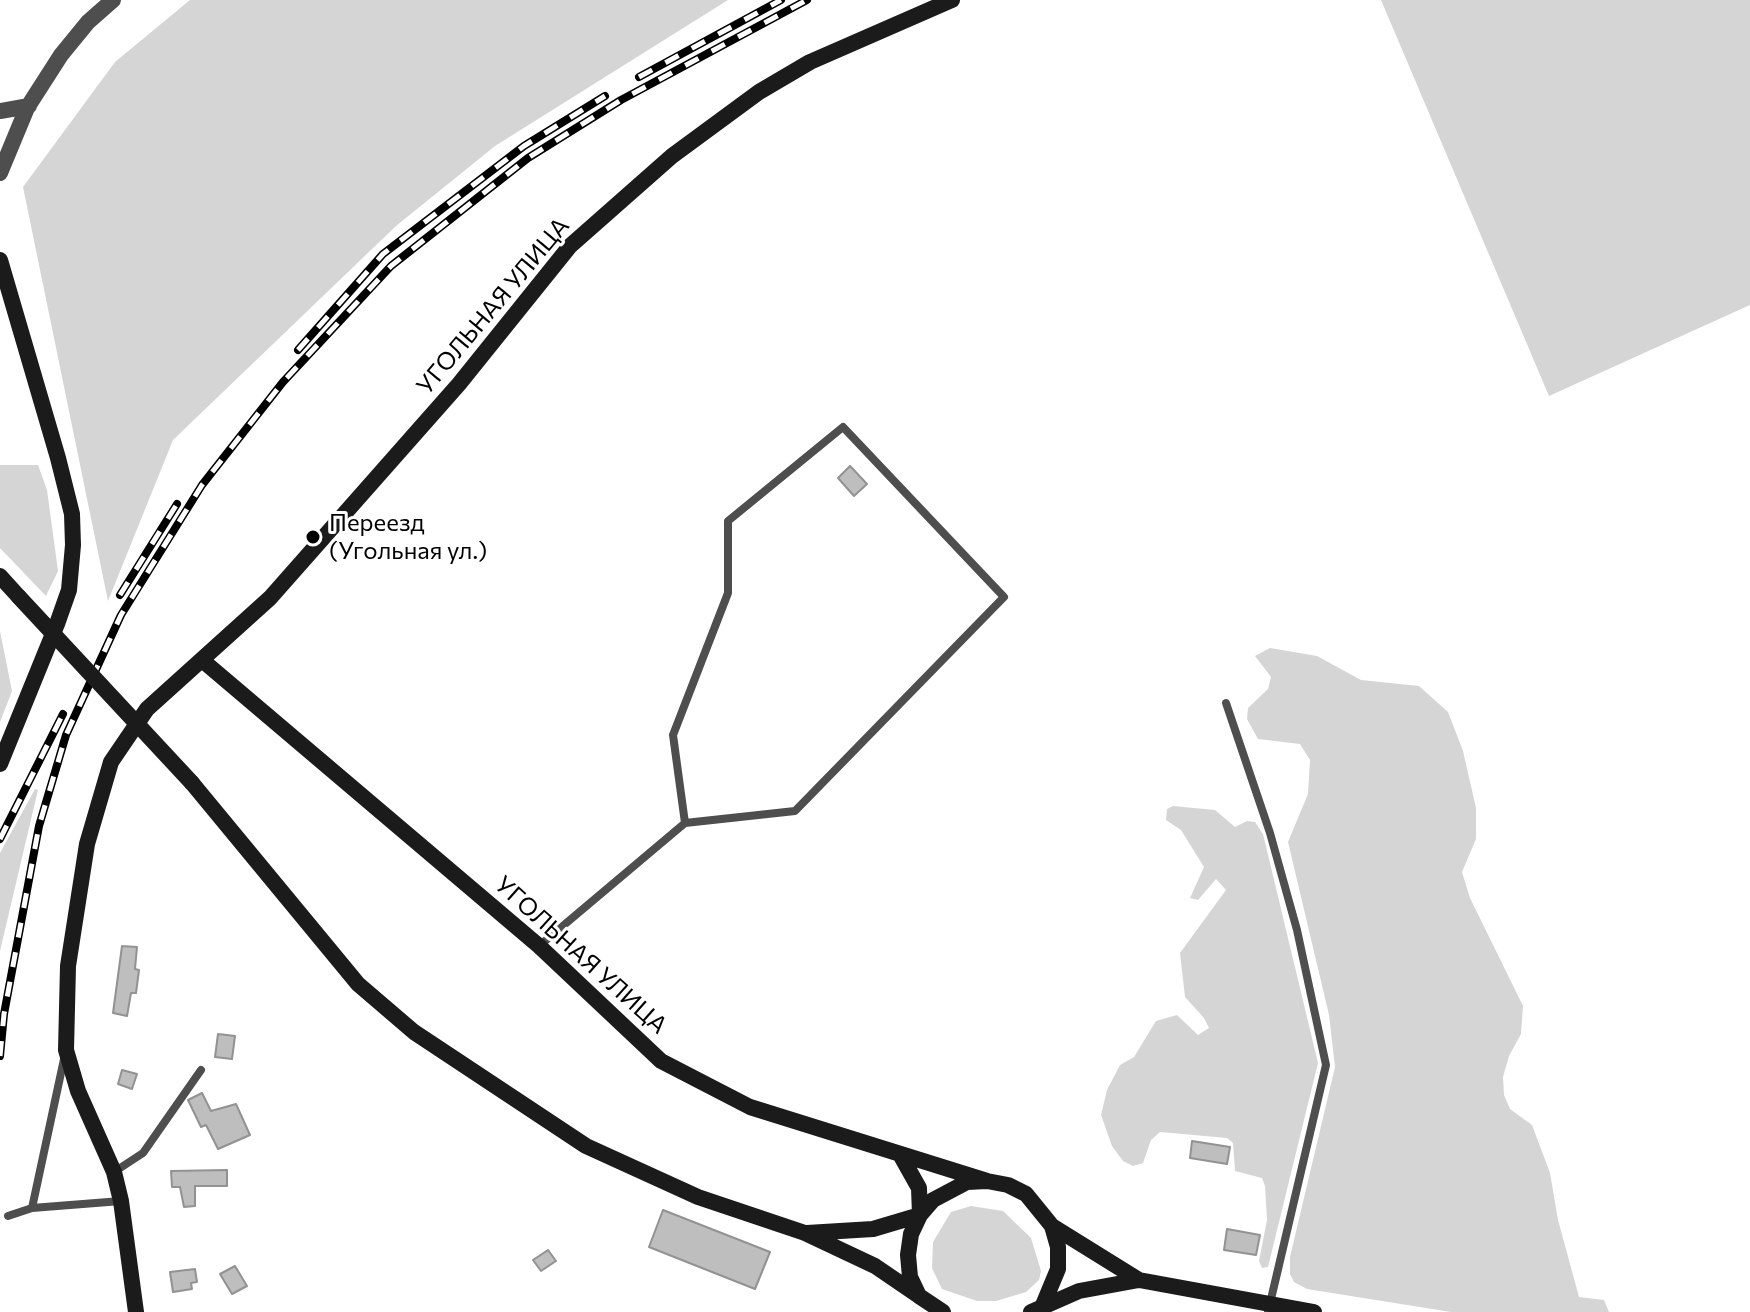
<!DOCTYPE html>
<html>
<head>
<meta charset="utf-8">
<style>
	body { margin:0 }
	canvas { display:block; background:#fff }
</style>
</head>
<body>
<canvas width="1750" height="1312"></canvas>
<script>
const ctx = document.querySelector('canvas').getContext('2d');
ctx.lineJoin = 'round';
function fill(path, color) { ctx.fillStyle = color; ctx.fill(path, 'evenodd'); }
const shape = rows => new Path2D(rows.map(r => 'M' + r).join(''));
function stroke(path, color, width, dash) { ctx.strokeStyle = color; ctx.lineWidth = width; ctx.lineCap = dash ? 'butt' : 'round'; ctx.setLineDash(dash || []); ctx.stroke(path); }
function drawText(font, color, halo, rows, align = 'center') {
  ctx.font = font + ' Commissioner,sans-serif'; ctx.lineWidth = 6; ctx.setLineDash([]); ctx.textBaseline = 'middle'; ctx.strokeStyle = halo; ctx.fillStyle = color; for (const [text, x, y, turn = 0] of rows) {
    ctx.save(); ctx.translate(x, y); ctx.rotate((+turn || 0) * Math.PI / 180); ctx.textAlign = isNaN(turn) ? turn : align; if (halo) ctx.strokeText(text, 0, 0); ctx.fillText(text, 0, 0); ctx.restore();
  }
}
fill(shape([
	[190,0,728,0,495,146,396,226,173,440,108,601,23,187,115,62],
	[1381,0,1750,0,1750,305,1549,396],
	[0,465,38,465,47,490,58,571,46,596,0,548],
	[0,631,12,691,0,722],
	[1270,648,1317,656,1361,680,1419,686,1448,712,1463,751,1476,808,1476,839,1462,872,1470,898,1523,1006,1521,1034,1509,1056,1503,1077,1504,1095,1510,1109,1532,1125,1550,1173,1558,1220,1579,1297,1604,1300,1609,1312,1451,1312,1307,1289,1294,1282,1290,1274,1290,1257,1335,1067,1329,1015,1288,842,1308,794,1310,760,1300,744,1258,739,1247,719,1248,708,1268,689,1271,677,1255,656],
	[35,789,38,790,0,951,0,853],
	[1173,806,1215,810,1235,827,1247,821,1255,822,1263,834,1318,1063,1268,1267,1262,1268,1259,1261,1267,1220,1265,1186,1262,1178,1235,1171,1233,1143,1227,1138,1160,1132,1151,1140,1143,1163,1133,1166,1123,1161,1112,1146,1101,1115,1107,1090,1120,1065,1134,1057,1156,1021,1177,1015,1198,1035,1209,1028,1204,1018,1185,997,1180,953,1226,890,1216,879,1198,900,1190,898,1204,867,1181,830,1166,820,1167,809],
	[971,1206,1003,1211,1031,1238,1041,1271,1039,1280,1026,1292,996,1301,977,1301,942,1289,932,1268,933,1242,951,1212]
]), '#d5d5d5');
const building = shape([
	[850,466,867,484,854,496,838,478,850,466],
	[122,946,137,947,135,969,139,970,136,993,131,993,127,1016,113,1013,122,946],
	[218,1034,235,1036,232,1059,215,1057,218,1034],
	[122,1070,137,1074,132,1089,118,1084,122,1070],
	[202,1093,211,1111,236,1104,250,1135,218,1149,206,1125,201,1127,188,1100,202,1093],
	[1192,1141,1230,1147,1227,1164,1190,1158,1192,1141],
	[227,1170,227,1186,195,1186,195,1206,184,1207,180,1187,172,1187,171,1171,227,1170],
	[663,1210,770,1252,755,1289,649,1247,663,1210],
	[1227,1229,1260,1235,1256,1255,1224,1250,1227,1229],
	[548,1250,556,1261,541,1271,533,1260,548,1250],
	[235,1266,247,1286,232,1294,220,1274,235,1266],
	[195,1269,197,1282,191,1283,192,1289,173,1292,170,1272,195,1269]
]);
fill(building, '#bebebe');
stroke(building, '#929292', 2);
stroke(shape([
	[1226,703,1270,833,1297,930,1326,1065,1268,1312],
	[539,946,685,823,795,811,1004,597,843,427,728,521,728,593,673,735,685,823],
	[114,1172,143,1153,201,1070],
	[32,1208,64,1059],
	[8,1216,32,1208,121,1201]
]), '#4e4e4e', 8);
stroke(shape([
	[0,111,29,106],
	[0,173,27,108,61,55,88,22,113,0]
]), '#4e4e4e', 16);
stroke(shape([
	[0,260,58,458,72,514,73,545,69,590,57,624,0,764],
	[0,576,19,597],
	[202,660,539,946,661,1061,750,1107,987,1181],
	[192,783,358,984,414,1032,586,1146,698,1197,805,1233,875,1266,919,1296],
	[901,1156,919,1188,920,1215],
	[1052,1226,1139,1280,1314,1312],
	[807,1233,873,1229,920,1215],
	[136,1312,121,1201,114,1172,78,1091,66,1050,68,966,87,844,111,762,147,709,270,598,459,384,570,246,672,156,759,92,810,62,952,0],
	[943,1312,919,1296,910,1277,908,1255,911,1234,920,1215,933,1200,967,1182,987,1181,1008,1185,1026,1194,1052,1226,1058,1247,1058,1269,1043,1305],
	[1031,1312,1079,1291,1139,1280]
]), '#1b1b1b', 16);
const rail = shape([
	[639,77,781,0],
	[298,350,383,254,524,146,605,96],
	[120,595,177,504],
	[0,839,63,714],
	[0,1056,4,1014,39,826,66,735,121,615,202,485,283,382,391,266,528,158,621,100,807,0]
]);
stroke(rail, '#000', 8);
stroke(rail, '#fff', 5, [15]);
stroke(shape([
	[19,597,192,783]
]), '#1b1b1b', 16);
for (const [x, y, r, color] of [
	[313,537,8,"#000"]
]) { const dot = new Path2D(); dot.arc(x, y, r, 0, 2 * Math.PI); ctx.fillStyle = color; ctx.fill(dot); stroke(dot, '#fff', 3); }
drawText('24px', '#000', '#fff', [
	["УГОЛЬНАЯ УЛИЦА",493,306,-50],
	["УГОЛЬНАЯ УЛИЦА",581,955,42]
]);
drawText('24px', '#000', '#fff', [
	["Переезд",329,523],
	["(Угольная ул.)",329,551]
], 'left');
</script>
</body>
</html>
